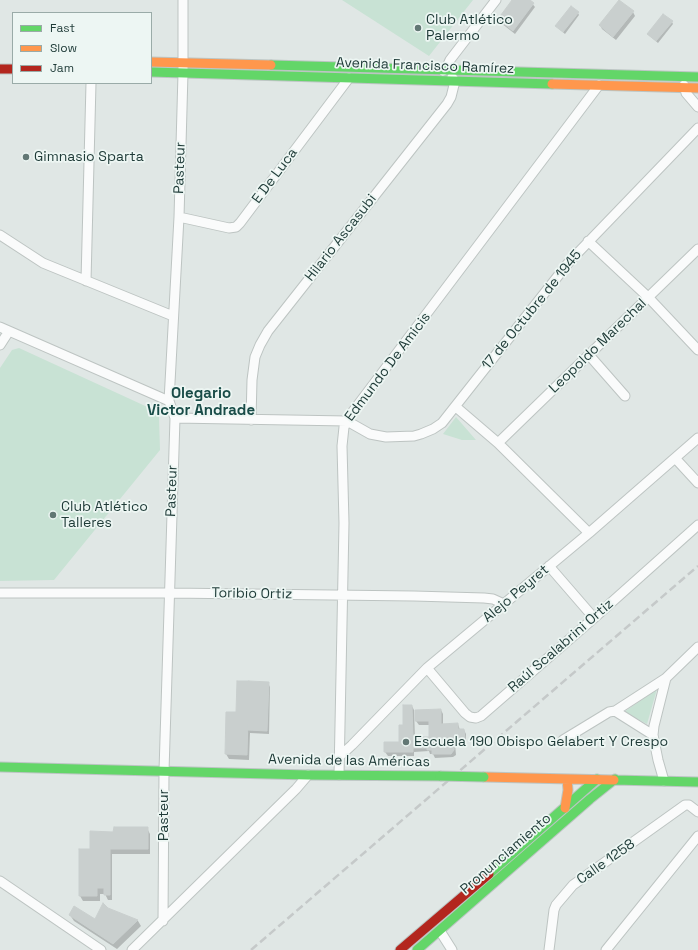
<!DOCTYPE html>
<html>
<head>
<meta charset="utf-8">
<style>
	body { margin:0 }
	#map { position:relative; width:698px; height:950px; overflow:hidden; background:#e0e7e5; font-family:"Space Grotesk",sans-serif }
	canvas { display:block }
	.legend { position:absolute; left:12px; top:12px; width:140px; height:72px; box-sizing:border-box; background:#edf6f3; border:1px solid #9aaba8; margin:0; padding:5px 7px; list-style:none; font-size:12px; color:#1e3a37 }
	.legend li { display:flex; align-items:center; gap:8px; height:20px }
	.legend b { width:20px; border:1px solid #9aaba8 }
</style>
</head>
<body>
<div id="map">
<canvas width="698" height="950"></canvas>
<ul class="legend">
<li><b style="height:5px;background:#63d668"></b>Fast</li>
<li><b style="height:5px;background:#ff974d"></b>Slow</li>
<li><b style="height:5px;background:#b3261e"></b>Jam</li>
</ul>
</div>
<script>
const ctx = document.querySelector('canvas').getContext('2d');
ctx.lineJoin = 'round';
function fill(path, color) { ctx.fillStyle = color; ctx.fill(path, 'evenodd'); }
const shape = rows => new Path2D(rows.map(r => 'M' + r).join(''));
function stroke(path, color, width, dash) { ctx.strokeStyle = color; ctx.lineWidth = width; ctx.lineCap = dash ? 'butt' : 'round'; ctx.setLineDash(dash || []); ctx.stroke(path); }
function drawText(font, color, halo, rows, align = 'center') {
  ctx.font = font + ' "Space Grotesk",sans-serif'; ctx.lineWidth = 3.5; ctx.setLineDash([]); ctx.textBaseline = 'middle'; ctx.strokeStyle = halo; ctx.fillStyle = color; for (const [text, x, y, turn = 0] of rows) {
    ctx.save(); ctx.translate(x, y); ctx.rotate((+turn || 0) * Math.PI / 180); ctx.textAlign = isNaN(turn) ? turn : align; if (halo) ctx.strokeText(text, 0, 0); ctx.fillText(text, 0, 0); ctx.restore();
  }
}
fill(shape([
	[342,0,473,0,429,56],
	[19,348,154,410,159,417,160,450,54,580,0,581,0,368,12,350],
	[456,417,476,440,462,440,443,434],
	[657,689,647,724,624,712]
]), '#c8e2d4');
fill(shape([
	[513,0,529,0,535,7,515,34,501,23,499,19],
	[633,12,635,16,616,40,602,29,600,25],
	[578,13,579,15,565,34,558,28],
	[672,22,673,24,658,43,650,36,648,34],
	[238,682,268,683,270,687,269,734,250,733,249,760,229,759,226,754,237,713],
	[412,706,414,710,415,738,430,738,430,725,419,725,416,721,416,711,441,710,443,714,443,725,458,724,460,730,464,730,466,734,466,744,455,744,456,755,453,757,435,758,433,754,430,754,429,751,414,752,414,756,388,756,385,752,385,743,400,743,404,726],
	[147,828,150,834,150,854,112,854,112,900,108,900,105,894,100,894,100,901,83,901,80,896,91,850,113,833],
	[108,909,138,921,141,926,117,949,74,921,70,915,95,920]
]), '#0003');
const building = shape([
	[512,0,530,0,534,3,513,31,498,19,512,0],
	[619,0,634,11,613,37,599,25,619,0],
	[571,6,579,12,563,32,555,26,571,6],
	[663,14,673,21,656,41,647,34,663,14],
	[237,681,249,681,247,755,225,754,226,712,236,712,237,681],
	[249,681,269,682,267,731,248,730,249,681],
	[403,705,412,705,413,737,429,737,429,721,415,721,415,710,441,709,441,724,458,723,458,729,464,729,465,740,454,741,454,750,451,754,432,754,432,750,427,750,427,748,413,748,413,752,384,752,384,742,399,742,399,725,403,725,403,705],
	[114,827,148,827,148,849,90,849,90,831,113,832,114,827],
	[79,849,110,849,110,895,104,895,104,888,97,888,97,896,79,896,79,849],
	[103,903,108,908,138,920,113,944,69,915,74,906,95,919,103,903]
]);
fill(building, '#c9cfce');
stroke(building, '#c9cfce', 1);
const street = shape([
	[443,71,446,69,450,60,496,0],
	[684,85,686,93,698,107],
	[179,217,229,228,236,227,240,223,349,78],
	[0,235,43,263,173,316],
	[588,241,649,298,698,350],
	[86,281,91,83],
	[0,327,169,401],
	[0,345,9,331],
	[589,355,625,396],
	[456,407,498,443,589,533],
	[175,418,347,421],
	[251,420,252,380,255,357,260,345,268,331,447,104,451,97,455,81,452,77],
	[347,421,370,434,386,437,414,436,421,434,433,429,442,423,569,262,698,128],
	[498,443,698,249],
	[675,458,698,483],
	[549,566,594,618],
	[0,593,169,593,414,596,484,598,493,599,504,604],
	[427,668,465,713,470,717,476,718,481,716,594,618,698,525],
	[615,711,653,735],
	[563,740,609,712,615,711,666,678],
	[340,756,352,745,427,668,589,533,698,438],
	[339,775,344,523,342,446,344,427,351,414,599,85],
	[664,781,658,760,653,735,654,726,666,678,698,647],
	[0,881,101,950],
	[163,921,164,771,175,418,169,401,179,217,183,73,183,0],
	[440,931,452,950],
	[132,950,296,789,308,775],
	[549,950,554,910,556,905,573,885,685,805,689,805,698,812],
	[606,950,698,836]
]);
const fast = shape([
	[271,65,698,77],
	[151,72,552,84],
	[0,767,308,775,440,776],
	[614,780,698,782],
	[489,874,597,779],
	[417,950,590,799,615,779]
]);
const slow = shape([
	[151,62,271,65],
	[552,84,698,88],
	[484,777,614,780],
	[565,808,568,790,567,779]
]);
const jam = shape([
	[0,69,13,69],
	[400,950,489,874]
]);
stroke(street, '#bdc4c2', 11);
stroke(fast, '#bcc5c3', 11);
stroke(slow, '#bcc5c3', 11);
stroke(jam, '#bcc5c3', 11);
stroke(street, '#fafbfb', 9);
stroke(fast, '#63d668', 9);
stroke(slow, '#ff974d', 9);
stroke(jam, '#b3261e', 9);
stroke(shape([
	[251,950,698,566]
]), '#c5c9c9', 2.5, [8, 4]);
const fastBridge = shape([
	[440,776,484,777]
]);
stroke(fastBridge, '#bcc5c3', 11, []);
stroke(fastBridge, '#63d668', 9);
for (const [x, y, r, color] of [
	[418,28,4,"#627774"],
	[26,157,4,"#627774"],
	[53,515,4,"#627774"],
	[406,742,4,"#627774"]
]) { const dot = new Path2D(); dot.arc(x, y, r, 0, 2 * Math.PI); ctx.fillStyle = color; ctx.fill(dot); stroke(dot, '#edf6f3', 1.5); }
drawText('14px', '#1e3a37', '#edf6f3', [
	["Club Atlético",426,20],
	["Palermo",426,36],
	["Gimnasio Sparta",34,157],
	["Club Atlético",61,507],
	["Talleres",61,523],
	["Escuela 190 Obispo Gelabert Y Crespo",414,742]
], 'left');
drawText('14px', '#1e3a37', '#edf6f3', [
	["Avenida Francisco Ramírez",425,66,2],
	["Pasteur",180,168,-88],
	["E De Luca",275,176,-53],
	["Hilario Ascasubi",341,238,-52],
	["17 de Octubre de 1945",532,310,-51],
	["Leopoldo Marechal",598,346,-44],
	["Edmundo De Amicis",388,367,-53],
	["Pasteur",172,491,-88],
	["Toribio Ortiz",252,594,1],
	["Alejo Peyret",516,594,-40],
	["Raúl Scalabrini Ortiz",561,646,-41],
	["Avenida de las Américas",349,761,1],
	["Pasteur",164,815,-90],
	["Pronunciamiento",506,854,-41],
	["Calle 1258",606,862,-35]
]);
drawText('bold 15px', '#194c48', '#edf6f3', [
	["Olegario",201,394],
	["Victor Andrade",201,411]
]);
</script>
</body>
</html>
